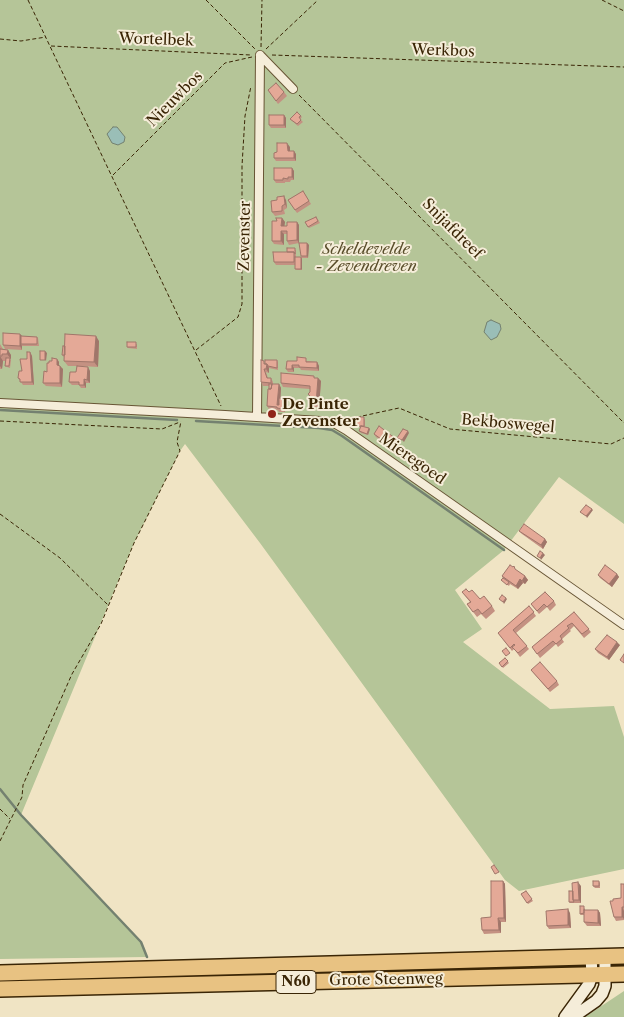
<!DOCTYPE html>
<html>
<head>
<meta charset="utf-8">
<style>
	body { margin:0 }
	canvas { display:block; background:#f0e4c4 }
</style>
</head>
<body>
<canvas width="624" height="1017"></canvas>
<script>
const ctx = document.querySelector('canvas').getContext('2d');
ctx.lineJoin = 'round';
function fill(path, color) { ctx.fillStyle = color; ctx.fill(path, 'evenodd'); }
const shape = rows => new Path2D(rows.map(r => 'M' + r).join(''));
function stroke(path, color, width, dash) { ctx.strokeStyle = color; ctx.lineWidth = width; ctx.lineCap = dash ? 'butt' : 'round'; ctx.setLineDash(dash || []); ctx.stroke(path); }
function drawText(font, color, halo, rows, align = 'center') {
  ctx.font = font + ' "Libre Caslon Text",serif'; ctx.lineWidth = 4; ctx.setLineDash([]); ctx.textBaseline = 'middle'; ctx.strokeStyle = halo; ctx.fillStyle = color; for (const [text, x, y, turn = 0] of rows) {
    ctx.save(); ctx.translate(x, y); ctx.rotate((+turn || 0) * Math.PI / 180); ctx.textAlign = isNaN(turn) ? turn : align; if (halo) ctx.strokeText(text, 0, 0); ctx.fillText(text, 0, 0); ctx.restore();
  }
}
fill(shape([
	[0,0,624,0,624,524,559,477,504,550,455,590,482,629,463,642,550,709,614,706,624,737,624,869,519,891,505,880,260,543,185,444,180,451,134,543,21,815,141,942,147,957,0,959],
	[624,991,624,1017,585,1017]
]), '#b5c598');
const water = shape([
	[113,127,117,127,125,137,124,142,118,145,112,143,107,134,113,127],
	[491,320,500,324,501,329,497,337,491,340,484,332,487,322,491,320]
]);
fill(water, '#9abeb7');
stroke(water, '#748170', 1);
stroke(shape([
	[0,410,177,420],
	[196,421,319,428,332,430,342,436,504,550],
	[0,789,21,815,141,942,147,957]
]), '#748170', 2.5);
const street = shape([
	[260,55,293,89],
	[0,403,225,415,320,421,334,423,346,430,624,625],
	[257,417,260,55]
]);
const secondary = shape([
	[565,1017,589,984,592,975,591,957],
	[573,1017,596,1001,602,994,605,986,605,956]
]);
const highway = shape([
	[0,973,624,956],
	[0,989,624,974]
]);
stroke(street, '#685535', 10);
stroke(secondary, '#3a2505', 14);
stroke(highway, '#3a2505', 18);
stroke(shape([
	[28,0,221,406],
	[206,0,255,49],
	[602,0,624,11],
	[0,39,21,41,46,37],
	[51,46,251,55],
	[261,47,262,0],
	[266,49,318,0],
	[272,55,624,67],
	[299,95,624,423],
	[113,175,225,63,252,57],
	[196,350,238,317,242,304,242,166,245,116,251,86],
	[344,420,399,408,450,429,611,444,624,438],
	[0,421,162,429,180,422],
	[0,514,60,558,108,605],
	[0,809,10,819],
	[0,841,22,797,23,785,72,674,101,624,134,543,180,451,177,442,181,421]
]), '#3a2505', 1, [4, 2.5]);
stroke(street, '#f5edd9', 8);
stroke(secondary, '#f5edd9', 11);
stroke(highway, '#e8c282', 15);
fill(shape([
	[268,90,284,92,287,96,278,104],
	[284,115,286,118,286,128,271,128,269,125],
	[301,116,302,117,300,119,303,122,298,126,290,119],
	[290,147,290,151,296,154,296,161,276,161,274,158,277,152],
	[292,168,294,171,294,180,291,180,290,182,285,182,285,183,276,183,274,180],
	[303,191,311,204,297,213,288,200],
	[286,200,287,208,284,210,285,214,275,216,272,212],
	[316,217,320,223,309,228,305,222],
	[282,218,285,222,284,226,287,226,297,222,299,225,299,243,289,245,287,241,287,234,284,234,284,245,274,244,272,241,277,221],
	[307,243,309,245,308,258,302,258,301,256],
	[296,250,296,257,301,257,302,259,302,270,297,270,295,269,295,265,276,265,274,262,287,252],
	[21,336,37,337,38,338,39,346,22,346,22,350,5,349,3,345],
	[99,341,98,367,81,366,90,371,90,383,86,383,86,388,81,388,79,385,72,385,69,382,76,372,77,366,68,366,64,361,64,357,62,355],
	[0,344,3,349,11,355,11,359,10,359,11,360,10,368,7,367,5,366,6,361,3,361,2,369,0,369,0,371],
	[137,344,137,349,128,348,127,347],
	[30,352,32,356,34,385,23,385,18,378],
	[57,359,59,362,59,366,60,366,63,369,62,387,46,386,43,383,47,372,52,361],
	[277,360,278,362,278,370,269,368,269,373,266,372,268,378,271,378,273,382,273,384,279,384,281,388,280,398,284,399,286,402,285,412,279,412,278,410,269,409,267,406,269,386,263,386,261,382,265,362],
	[287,361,309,361,317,362,319,366,319,371,301,370,300,368,294,368,294,372,288,372,286,369],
	[315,378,318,378,321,381,319,407,311,407,309,403,310,389,283,387,281,383],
	[365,419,365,427,370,429,368,435,361,433,359,431,361,427,357,427,356,426],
	[374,434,396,439,398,442,393,449,376,437],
	[519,531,545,539,547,542,543,549,522,534],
	[516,570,525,576,528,580,525,584,523,583,518,589,510,584,509,586,501,580,503,578,502,576],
	[617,574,619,577,612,587,600,578,598,575],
	[462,592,469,592,492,606,495,611,486,619,481,614,477,617,467,604,470,602],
	[554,601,556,605,550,611,547,607,539,614,531,604],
	[529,606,536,616,516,633,529,649,520,657,514,649,512,651,498,633],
	[574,612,591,632,584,638,574,626,570,630,571,631,562,639,564,642,558,647,556,644,540,658,532,647],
	[620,645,609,660,598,653,595,649],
	[505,658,509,663,503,668,499,663],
	[531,670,557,681,559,685,550,692],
	[503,881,505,884,506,922,501,922,501,933,484,934,482,930,491,917],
	[600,882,600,888,595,888,593,886],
	[624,884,624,920,616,921,614,917,621,898],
	[581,886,581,903,570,903,569,902,573,891],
	[526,891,533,901,528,904,521,894],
	[585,908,585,910,598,910,600,913,601,926,587,926,584,922,584,915,581,915,580,914],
	[570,913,571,928,549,929,547,926]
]), '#c49182');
fill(shape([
	[284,115,286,118,286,128,284,125],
	[287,143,290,147,290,154,288,151],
	[294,151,296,154,296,161,294,158],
	[292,168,294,171,294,180,292,177],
	[284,196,286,200,287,208,285,204],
	[282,218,285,222,284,229,281,226],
	[297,222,299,225,299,243,297,240],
	[281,231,284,234,284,245,281,241],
	[307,243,309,245,308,258,307,256],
	[301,257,302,259,302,270,301,269],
	[20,334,23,337,21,344,22,346,22,350,20,346],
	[96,336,99,341,98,367,94,362],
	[8,350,11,355,11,359,7,354],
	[45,351,47,353,46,361,45,360],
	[30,352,32,356,34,385,32,382],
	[0,356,3,361,2,369,0,366],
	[57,359,59,362,59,369,57,365],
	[317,362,319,366,319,371,317,368],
	[267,364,269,368,269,373,266,369],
	[292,365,294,368,294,372,292,369],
	[60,366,63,369,62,387,60,383],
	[88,367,90,371,90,383,87,380],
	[318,378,321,381,319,407,316,404],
	[84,379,86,383,86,388,84,385],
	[279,384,281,388,280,409,277,405],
	[284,399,286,402,285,412,283,409],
	[369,428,370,429,368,435,367,434],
	[408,431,409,433,404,442,402,440],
	[396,439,398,442,393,449,391,446],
	[592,509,593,510,587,518,586,516],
	[545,539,547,542,543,549,541,545],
	[543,553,545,555,541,560,540,558],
	[617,574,619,577,612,587,609,584],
	[525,576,528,580,525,584,522,581],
	[520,579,523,583,518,589,516,586],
	[506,598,507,599,504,604,503,602],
	[617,642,620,645,609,660,607,657],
	[503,881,505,884,506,922,504,918],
	[578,882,581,886,581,903,579,900],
	[622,907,624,911,624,919,622,917],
	[568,909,570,913,571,928,568,925],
	[598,910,600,913,601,926,598,923],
	[498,918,501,922,501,933,499,930]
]), '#a0766a');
const building = shape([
	[276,83,284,92,276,101,268,90,276,83],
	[297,112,301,116,299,117,301,120,297,124,290,119,297,112],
	[269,115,284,115,284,125,269,125,269,115],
	[277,143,287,143,288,151,294,151,294,158,274,158,274,153,277,152,277,143],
	[274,168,292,168,292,177,288,177,288,179,283,178,283,180,274,180,274,168],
	[303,191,309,201,295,210,288,200,303,191],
	[284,196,285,204,282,206,282,211,272,212,271,201,277,200,277,197,284,196],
	[316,217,318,221,308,227,305,222,316,217],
	[276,218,282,218,281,226,287,226,287,222,297,222,297,240,287,241,287,231,281,231,281,241,272,241,272,221,277,221,276,218],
	[299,243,307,243,307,256,301,256,299,243],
	[287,248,295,248,295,254,294,252,287,252,287,248],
	[273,252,294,252,294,262,274,262,273,252],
	[295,257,301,257,301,269,295,269,295,257],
	[3,333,20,334,20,346,3,345,3,333],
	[65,334,96,336,94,362,64,361,65,334],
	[21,336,37,337,37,344,21,344,21,336],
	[127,342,136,342,136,347,127,347,127,342],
	[63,346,65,346,65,355,62,355,63,346],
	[0,349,8,350,7,354,2,354,2,356,0,356,0,349],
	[40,351,45,351,45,360,40,360,40,351],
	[27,352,30,352,32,382,20,382,20,379,18,378,19,371,22,371,20,359,27,359,27,352],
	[297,357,306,358,306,362,317,362,317,368,299,367,299,365,292,365,292,369,286,369,287,361,297,361,297,357],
	[6,358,10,358,9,366,5,366,6,358],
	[52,358,57,359,57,365,60,366,60,383,43,383,44,371,47,372,47,363,49,363,49,361,52,361,52,358],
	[261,360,264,361,264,364,267,364,266,369,264,369,267,378,271,378,271,383,261,382,261,360],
	[265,360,277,360,277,368,268,366,267,364,265,364,265,360],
	[77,366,88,367,87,380,84,379,84,385,79,385,79,382,69,382,70,372,76,372,77,366],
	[281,373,314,376,314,378,318,378,316,404,309,403,310,396,308,394,310,392,310,386,281,383,281,373],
	[269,384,272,384,271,389,269,389,269,384],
	[272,384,279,384,277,405,279,405,279,398,284,399,283,409,277,408,277,407,267,406,268,389,271,389,272,384],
	[356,417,364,417,364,426,356,426,356,417],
	[361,426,369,428,367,434,359,431,361,426],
	[379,426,396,439,391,446,374,434,379,426],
	[403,429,408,431,402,440,397,438,403,429],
	[586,505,592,509,586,516,580,512,586,505],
	[524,524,545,539,541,545,519,531,524,524],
	[540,551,543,553,540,558,537,556,540,551],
	[510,565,513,567,514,566,515,569,525,576,522,581,520,579,516,586,502,576,510,565],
	[605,565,617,574,609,584,598,575,605,565],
	[503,578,509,582,507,585,501,580,503,578],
	[466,589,469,592,472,590,480,599,484,596,492,606,482,614,478,609,473,612,467,604,471,602,462,592,466,589],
	[545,592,554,601,547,607,544,604,537,611,531,604,545,592],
	[502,595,506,598,503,602,499,599,502,595],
	[529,606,534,612,513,630,527,646,518,653,512,647,515,645,514,644,510,648,498,633,529,606],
	[574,612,589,629,582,634,572,623,567,626,569,628,560,636,562,639,556,644,553,641,537,654,532,647,574,612],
	[607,635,617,642,607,657,595,649,607,635],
	[506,648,510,653,506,656,502,651,506,648],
	[624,654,624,663,620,660,624,654],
	[505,658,508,661,502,667,499,663,505,658],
	[540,662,557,681,548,689,531,670,540,662],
	[494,865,499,872,495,874,491,867,494,865],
	[491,881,503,881,504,918,498,918,499,930,482,930,481,918,491,917,491,881],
	[593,881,599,881,599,886,593,886,593,881],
	[578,882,579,900,573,900,572,883,578,882],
	[621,884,624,884,624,907,622,907,622,917,614,917,610,901,613,901,613,899,621,898,621,884],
	[526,891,532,899,527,903,521,894,526,891],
	[569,891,573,891,573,900,574,902,569,902,569,891],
	[580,906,584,906,584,913,580,914,580,906],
	[568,909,568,925,547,926,546,911,568,909],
	[584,910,598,910,598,923,584,922,584,910]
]);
fill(building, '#e4a997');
stroke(building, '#a0766a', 1);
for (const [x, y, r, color] of [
	[272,414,5,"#8f2418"]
]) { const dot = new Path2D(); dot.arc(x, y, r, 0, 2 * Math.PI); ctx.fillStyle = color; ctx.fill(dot); stroke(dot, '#f5edd9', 2); }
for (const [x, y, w] of [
	[296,982,40]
]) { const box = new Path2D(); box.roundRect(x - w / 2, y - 11.5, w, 23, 4); ctx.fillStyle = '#f5edd9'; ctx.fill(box); stroke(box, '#3a2505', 1); }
drawText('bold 14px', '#3a2505', null, [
	["N60",296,982]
]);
drawText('15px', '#3a2505', '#f5edd9', [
	["Wortelbek",156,40,2],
	["Werkbos",443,51,2],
	["Nieuwbos",175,99,-45],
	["Snijafdreef",452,229,45],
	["Zevenster",245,236,-89],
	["Bekboswegel",508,424,5],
	["Mieregoed",412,459,35],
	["Grote Steenweg",386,980,-1]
]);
drawText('italic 15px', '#594d2a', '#f5edd9', [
	["Scheldevelde",366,250],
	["- Zevendreven",366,267]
]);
drawText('bold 15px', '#3a2505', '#f5edd9', [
	["De Pinte",282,405],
	["Zevenster",282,422]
], 'left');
</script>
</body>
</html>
